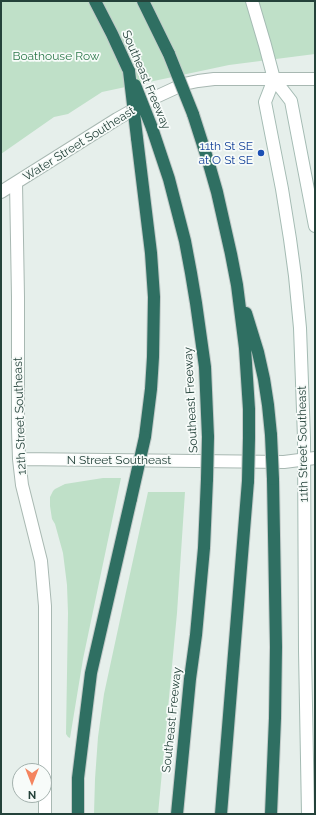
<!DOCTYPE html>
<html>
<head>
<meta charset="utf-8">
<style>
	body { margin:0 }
	#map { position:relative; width:316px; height:815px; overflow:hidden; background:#e6efeb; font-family:Raleway,sans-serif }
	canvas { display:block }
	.frame { position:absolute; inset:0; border:2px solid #24423a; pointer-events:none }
	.north { position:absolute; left:12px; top:763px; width:40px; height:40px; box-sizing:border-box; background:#f7fbf9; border:1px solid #a3b1ad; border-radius:50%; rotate:180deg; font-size:11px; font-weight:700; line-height:16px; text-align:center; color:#24423a }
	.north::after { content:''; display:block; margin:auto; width:14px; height:18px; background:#f4845f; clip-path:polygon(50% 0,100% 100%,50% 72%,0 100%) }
</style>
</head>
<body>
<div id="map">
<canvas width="316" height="815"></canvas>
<div class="frame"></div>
<div class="north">N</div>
</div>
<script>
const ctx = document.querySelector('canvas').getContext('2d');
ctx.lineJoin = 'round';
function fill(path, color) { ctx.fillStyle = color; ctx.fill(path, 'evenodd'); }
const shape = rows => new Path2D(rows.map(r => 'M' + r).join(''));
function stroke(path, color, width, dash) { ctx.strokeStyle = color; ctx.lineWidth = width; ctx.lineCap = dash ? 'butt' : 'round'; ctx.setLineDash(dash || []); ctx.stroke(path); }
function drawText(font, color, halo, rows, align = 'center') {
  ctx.font = font + ' Raleway,sans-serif'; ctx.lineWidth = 3.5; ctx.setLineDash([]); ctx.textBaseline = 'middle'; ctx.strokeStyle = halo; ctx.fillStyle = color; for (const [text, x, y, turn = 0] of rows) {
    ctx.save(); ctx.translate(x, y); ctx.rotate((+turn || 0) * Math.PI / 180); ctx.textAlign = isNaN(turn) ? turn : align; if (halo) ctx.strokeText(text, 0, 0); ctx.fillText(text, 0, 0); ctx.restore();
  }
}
fill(shape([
	[1,1,315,1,315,54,229,65,102,92,68,114,54,117,1,154],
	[103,478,121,478,83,659,70,738,68,737,66,734,68,613,67,585,63,553,55,524,52,519,50,506,50,497,53,491,55,489,65,484],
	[148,492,185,492,177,613,158,814,94,814,95,779,98,737,104,694,126,592]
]), '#bfe0c8');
const street = shape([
	[16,183,18,297,18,430,19,459,22,485,41,561,45,606,45,814],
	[1,192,117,119,158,96,184,84,198,81,214,79,315,79],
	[19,459,284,462,315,458]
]);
const secondary = shape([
	[252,1,265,45,274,79,291,101,315,226],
	[274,79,265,102,282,189,290,239,295,276,300,328,304,438,305,651,308,814]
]);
const highway = shape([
	[95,1,112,34,129,71],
	[143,1,169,54],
	[193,114,209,164,217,192,231,254,237,285,245,348,249,409,249,438],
	[152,128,169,179,185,241,191,273,196,303,205,367,208,437],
	[137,138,151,253,154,297,153,357,151,389,145,437],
	[246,313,258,352,264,379,268,405,271,435],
	[78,814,78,778,91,673,131,499],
	[177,814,190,679,196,635,204,548,207,479],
	[221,814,248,481],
	[271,814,275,718,276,647,273,479]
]);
stroke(street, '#a8b8b2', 14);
stroke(secondary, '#a4bbb3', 14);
stroke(highway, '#c2cac8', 14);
stroke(street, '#fff', 12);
stroke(secondary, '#fff', 12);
stroke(highway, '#2f6f62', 12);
const highwayBridge = shape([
	[169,54,193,114],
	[129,71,137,138],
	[135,85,152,128],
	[271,435,273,479],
	[207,479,208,437],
	[248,481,249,438],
	[131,499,145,437]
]);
stroke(highwayBridge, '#c2cac8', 14, []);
stroke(highwayBridge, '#2f6f62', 12);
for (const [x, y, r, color] of [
	[261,153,4,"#1a4fb4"]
]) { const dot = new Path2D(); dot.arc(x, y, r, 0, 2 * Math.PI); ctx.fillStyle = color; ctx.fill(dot); stroke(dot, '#f7fbf9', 1.5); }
drawText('12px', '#2d7a4b', '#f7fbf9', [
	["Boathouse Row",56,56]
]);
drawText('12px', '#24423a', '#f7fbf9', [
	["Southeast Freeway",146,80,67],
	["Water Street Southeast",79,144,-32],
	["Southeast Freeway",191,400,-93],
	["12th Street Southeast",20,416,-92],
	["11th Street Southeast",303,444,-91],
	["N Street Southeast",119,460],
	["Southeast Freeway",172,720,-84]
]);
drawText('12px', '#164399', '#f7fbf9', [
	["11th St SE",253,146],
	["at O St SE",253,160]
], 'right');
</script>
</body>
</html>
